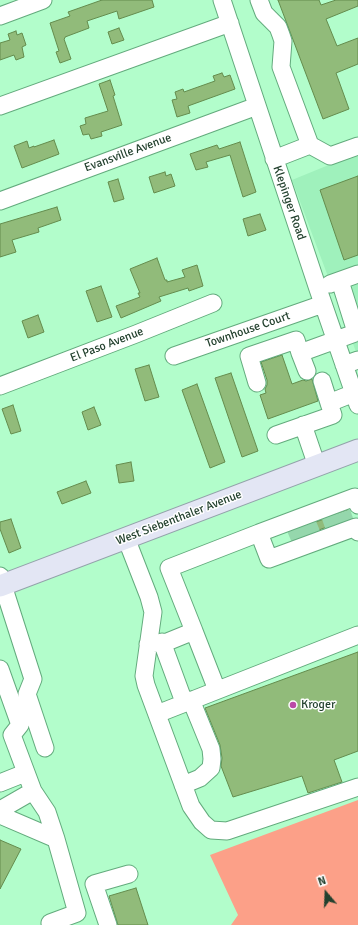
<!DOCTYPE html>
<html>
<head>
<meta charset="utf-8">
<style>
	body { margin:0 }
	#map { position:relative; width:358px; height:925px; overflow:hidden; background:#b2fdcb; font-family:Signika,sans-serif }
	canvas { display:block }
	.north { position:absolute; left:306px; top:873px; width:40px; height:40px; -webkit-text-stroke:3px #fff; paint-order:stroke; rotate:341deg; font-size:11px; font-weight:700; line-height:16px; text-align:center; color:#23412e }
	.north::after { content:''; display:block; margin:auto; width:14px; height:18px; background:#23412e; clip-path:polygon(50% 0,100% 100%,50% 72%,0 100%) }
</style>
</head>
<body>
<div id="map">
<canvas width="358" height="925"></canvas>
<div class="north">N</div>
</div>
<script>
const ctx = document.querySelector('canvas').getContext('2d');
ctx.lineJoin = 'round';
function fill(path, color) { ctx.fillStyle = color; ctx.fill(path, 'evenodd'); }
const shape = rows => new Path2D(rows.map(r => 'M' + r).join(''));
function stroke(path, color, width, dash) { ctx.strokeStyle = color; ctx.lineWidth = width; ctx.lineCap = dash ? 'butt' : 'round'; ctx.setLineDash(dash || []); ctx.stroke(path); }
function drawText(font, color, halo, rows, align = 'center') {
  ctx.font = font + ' Signika,sans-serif'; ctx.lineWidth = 3; ctx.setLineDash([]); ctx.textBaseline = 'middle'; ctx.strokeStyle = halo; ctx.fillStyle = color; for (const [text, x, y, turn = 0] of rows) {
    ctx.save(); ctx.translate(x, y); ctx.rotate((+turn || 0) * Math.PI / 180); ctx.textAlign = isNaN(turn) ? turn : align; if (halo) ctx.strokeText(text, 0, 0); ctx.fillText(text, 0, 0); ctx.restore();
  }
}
fill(shape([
	[358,153,358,357,292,180]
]), '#9ff1bc');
fill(shape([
	[358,800,358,925,231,925,238,915,210,855]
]), '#fca088');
const building = shape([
	[102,0,152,0,154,7,119,19,117,11,87,21,89,28,65,37,65,38,64,39,71,59,60,63,56,52,59,51,50,23,70,16,68,12,102,0],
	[278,0,319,0,321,5,336,0,358,0,358,6,326,19,337,46,358,38,358,64,336,73,349,109,323,119,278,0],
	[119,28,124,40,112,44,108,32,119,28],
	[16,31,17,35,22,33,26,45,22,47,24,57,16,60,14,55,0,60,0,43,10,40,8,34,16,31],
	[222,73,224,77,230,75,235,89,188,106,190,113,177,117,172,100,177,99,175,92,183,89,184,92,215,81,213,76,222,73],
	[110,80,115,95,113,96,122,125,101,132,102,136,91,139,89,134,83,135,80,126,86,124,85,118,108,111,99,84,110,80],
	[54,140,59,154,22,168,14,146,27,141,29,148,34,146,34,147,54,140],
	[240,142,256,192,243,197,230,155,206,162,208,167,196,170,190,154,217,145,219,149,240,142],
	[165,172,166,176,171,174,175,186,154,193,149,177,165,172],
	[358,176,358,255,344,260,320,190,358,176],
	[118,179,124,199,114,202,108,182,118,179],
	[57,207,61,220,38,228,39,232,12,240,16,252,0,257,0,224,57,207],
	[260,214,266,230,248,236,243,219,260,214],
	[157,258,165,280,167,280,167,282,185,277,182,270,197,265,203,286,189,291,188,288,159,297,161,301,121,318,116,306,140,297,138,293,140,293,130,269,157,258],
	[101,286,112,317,97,322,86,291,101,286],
	[38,315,44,332,28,338,22,321,38,315],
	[282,355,292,384,303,380,306,381,312,379,318,401,268,419,260,395,266,393,265,389,267,385,267,380,261,362,282,355],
	[149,365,159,397,145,401,135,369,149,365],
	[231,373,258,451,242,457,215,378,231,373],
	[197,384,225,462,210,468,182,390,197,384],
	[13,405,21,431,11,434,2,409,13,405],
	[94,407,101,425,88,430,82,412,94,407],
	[131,462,134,481,119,483,116,465,131,462],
	[86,481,91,493,62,504,57,492,86,481],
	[348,510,351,518,292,540,289,532,348,510],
	[11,519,21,548,9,553,0,529,0,522,11,519],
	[358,652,358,751,334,760,342,782,308,793,302,776,233,797,221,766,222,758,220,745,205,708,358,652],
	[0,840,21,849,0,889,0,840],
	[136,888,148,925,118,925,109,896,136,888]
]);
fill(building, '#91bb7a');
stroke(building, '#648c4d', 1);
stroke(shape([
	[342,512,346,524],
	[330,516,334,528],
	[308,524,313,536],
	[295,528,300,540]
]), '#95d7ac', 17, [17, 8]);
const minor = shape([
	[222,0,318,289,358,405],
	[259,0,264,13,278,27,281,35,283,41,281,67,310,145,274,159],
	[0,16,43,0],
	[0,106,230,23],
	[310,145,330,156,358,146],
	[0,201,257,106],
	[340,281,356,332],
	[330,284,358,274],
	[300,353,307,371],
	[174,356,323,304],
	[344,365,358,360],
	[322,381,329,403,354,393],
	[257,383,249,356,296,340,300,353,358,332],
	[0,386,136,334,213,303],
	[303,425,317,466],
	[276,435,333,415,329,403],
	[259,533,355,497,358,505],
	[126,538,149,597,153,612,144,676,146,685,191,806,202,822,211,830,227,831,358,787],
	[0,576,33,679,27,694,45,748],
	[194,631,169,568,259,533,269,559,356,527,358,532],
	[162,642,184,702],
	[148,644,167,642,194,631,217,690],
	[0,669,20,725,12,735,33,791],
	[157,714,358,635],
	[0,783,25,773],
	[183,785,200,778,211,768,212,759,211,749,191,700],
	[0,810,33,791,47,812,56,839,77,913,50,923],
	[0,815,56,839],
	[108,925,94,884,129,874]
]);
const major = shape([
	[0,586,358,450]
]);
stroke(minor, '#63ab7d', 19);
stroke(major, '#93a2aa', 23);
stroke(minor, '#fff', 17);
stroke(major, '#e3e6f4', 21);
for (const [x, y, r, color] of [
	[293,705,4,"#ba4aa7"]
]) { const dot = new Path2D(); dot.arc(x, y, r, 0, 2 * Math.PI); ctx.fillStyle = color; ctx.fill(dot); stroke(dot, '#fff', 1.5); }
drawText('12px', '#23412e', '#fff', [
	["Evansville Avenue",128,153,-20],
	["Klepinger Road",289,203,71],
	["Townhouse Court",248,330,-19],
	["El Paso Avenue",107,345,-21],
	["West Siebenthaler Avenue",179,518,-21]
]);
drawText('12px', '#23412e', '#fff', [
	["Kroger",301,705]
], 'left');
</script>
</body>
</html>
